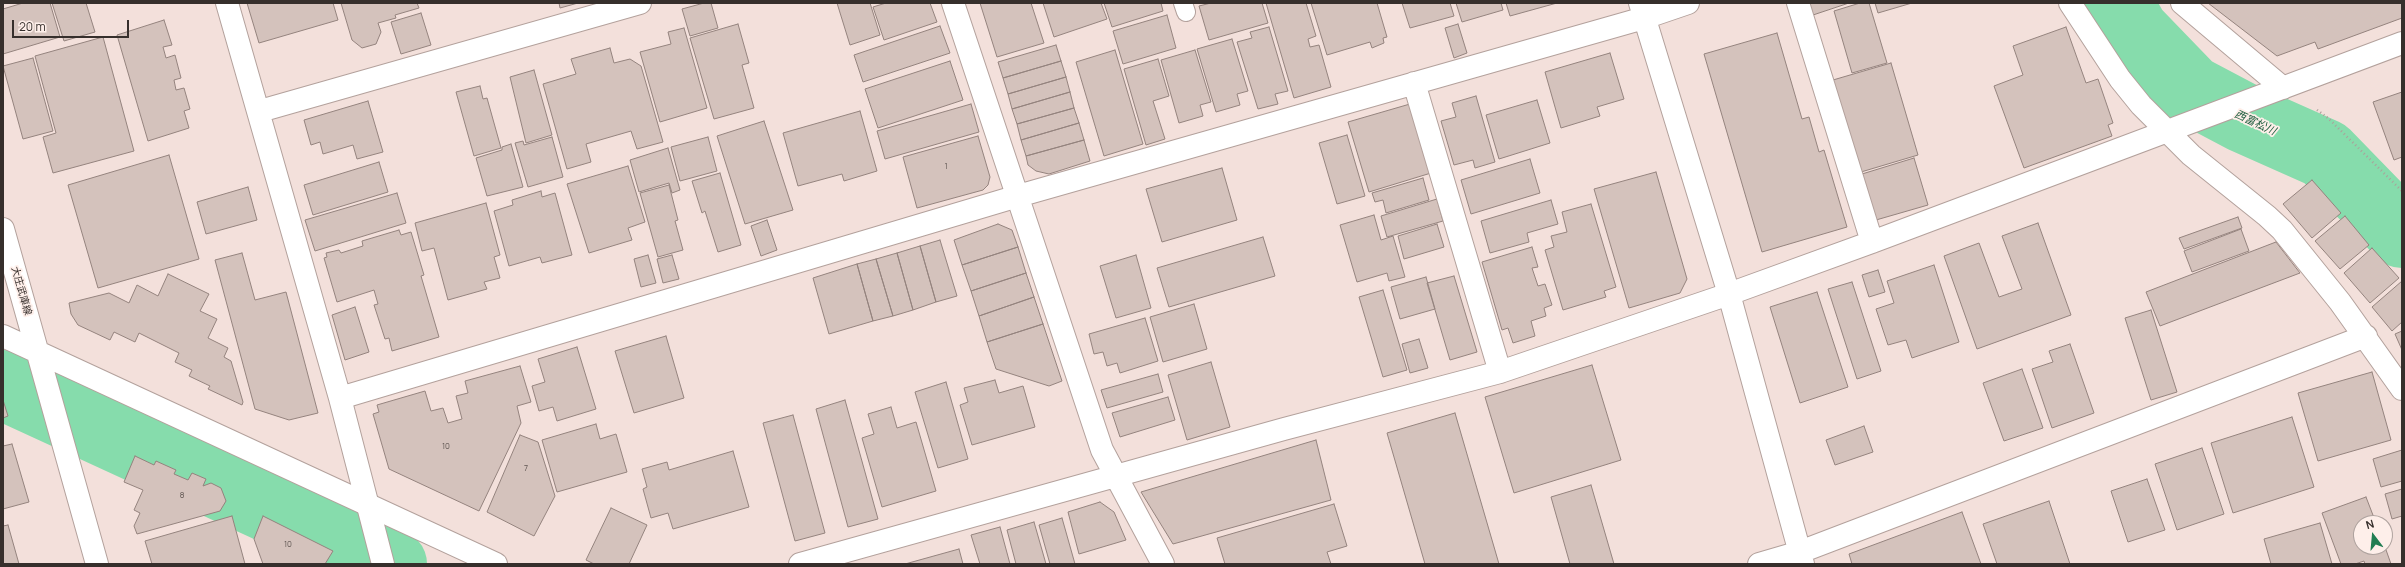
<!DOCTYPE html>
<html>
<head>
<meta charset="utf-8">
<style>
	body { margin:0 }
	#map { position:relative; width:2405px; height:567px; overflow:hidden; background:#f3e0db; font-family:Manrope,sans-serif }
	canvas { display:block }
	.frame { position:absolute; inset:0; border:4px solid #362f2c; pointer-events:none }
	.north { position:absolute; left:2353px; top:515px; width:40px; height:40px; box-sizing:border-box; background:#feefea; border:1px solid #aea29e; border-radius:50%; rotate:344deg; font-size:11px; font-weight:700; line-height:16px; text-align:center; color:#362f2c }
	.north::after { content:''; display:block; margin:auto; width:14px; height:18px; background:#217d52; clip-path:polygon(50% 0,100% 100%,50% 72%,0 100%) }
	.scale { position:absolute; left:12px; top:20px; width:117px; height:18px; box-sizing:border-box; border:2px solid #362f2c; border-top:0; padding-left:5px; font-size:12px; line-height:14px; white-space:nowrap; color:#362f2c; -webkit-text-stroke:3px #feefea; paint-order:stroke }
</style>
</head>
<body>
<div id="map">
<canvas width="2405" height="567"></canvas>
<div class="frame"></div>
<div class="north">N</div>
<div class="scale">20 m</div>
</div>
<script>
const ctx = document.querySelector('canvas').getContext('2d');
ctx.lineJoin = 'round';
const shape = rows => new Path2D(rows.map(r => 'M' + r).join(''));
function stroke(path, color, width, dash) { ctx.strokeStyle = color; ctx.lineWidth = width; ctx.lineCap = dash ? 'butt' : 'round'; ctx.setLineDash(dash || []); ctx.stroke(path); }
function fill(path, color) { ctx.fillStyle = color; ctx.fill(path, 'evenodd'); }
function drawText(font, color, halo, rows, align = 'center') {
  ctx.font = font + ' Manrope,"Noto Sans JP",sans-serif'; ctx.lineWidth = 3.5; ctx.setLineDash([]); ctx.textBaseline = 'middle'; ctx.strokeStyle = halo; ctx.fillStyle = color; for (const [text, x, y, turn = 0] of rows) {
    ctx.save(); ctx.translate(x, y); ctx.rotate((+turn || 0) * Math.PI / 180); ctx.textAlign = isNaN(turn) ? turn : align; if (halo) ctx.strokeText(text, 0, 0); ctx.fillText(text, 0, 0); ctx.restore();
  }
}
stroke(shape([
	[2118,3,2134,31,2191,90,2244,118,2325,154,2402,233],
	[3,385,392,564]
]), '#86dcac', 70);
const building = shape([
	[23,3,50,3,60,37,3,54,3,9,23,3],
	[52,3,86,3,95,32,64,41,52,3],
	[247,3,333,3,338,20,259,43,247,3],
	[341,3,417,3,419,8,395,15,396,18,378,23,381,32,376,44,362,48,352,40,341,3],
	[559,3,578,3,560,8,559,3],
	[704,3,711,3,718,28,690,36,682,9,704,3],
	[837,3,870,3,880,35,850,45,837,3],
	[886,3,930,3,937,22,884,40,873,7,886,3],
	[980,3,1031,3,1044,43,997,57,980,3],
	[1043,3,1101,3,1107,19,1054,37,1043,3],
	[1104,3,1161,3,1163,11,1112,27,1104,3],
	[1211,3,1262,3,1268,23,1209,40,1199,6,1211,3],
	[1266,3,1306,3,1316,36,1308,39,1310,47,1319,45,1331,87,1294,98,1266,3],
	[1311,3,1377,3,1387,37,1383,38,1384,43,1372,48,1370,42,1327,55,1311,3],
	[1402,3,1450,3,1454,16,1410,28,1402,3],
	[1456,3,1501,3,1503,10,1462,22,1456,3],
	[1506,3,1557,3,1510,16,1506,3],
	[1809,3,1849,3,1813,15,1809,3],
	[1860,3,1869,3,1887,63,1852,73,1834,11,1860,3],
	[1875,3,1912,3,1878,13,1875,3],
	[2208,3,2402,3,2402,18,2318,49,2315,42,2277,56,2208,3],
	[421,13,431,45,401,54,391,22,421,13],
	[1167,15,1176,48,1123,64,1113,31,1167,15],
	[164,20,172,45,163,47,166,58,175,55,181,78,174,80,176,90,184,88,190,109,184,111,189,128,148,141,117,35,164,20],
	[738,24,749,63,742,65,754,108,714,119,690,38,738,24],
	[1458,24,1467,53,1454,58,1445,28,1458,24],
	[940,26,950,53,863,82,854,55,940,26],
	[1269,27,1288,91,1275,94,1278,104,1258,109,1237,42,1252,38,1250,32,1269,27],
	[2066,27,2086,83,2098,79,2113,123,2108,125,2112,136,2024,168,1994,86,2023,75,2013,46,2066,27],
	[684,28,707,108,660,122,640,52,671,44,668,32,684,28],
	[1777,33,1802,119,1809,117,1819,152,1824,150,1847,227,1762,252,1704,54,1777,33],
	[103,37,134,151,53,173,43,137,56,133,35,56,103,37],
	[1232,39,1248,91,1237,94,1240,105,1216,112,1197,49,1232,39],
	[1056,45,1061,61,1003,78,998,62,1056,45],
	[610,48,614,63,630,59,641,66,663,142,637,149,631,131,586,144,591,162,567,169,543,84,576,74,571,59,610,48],
	[1115,50,1143,144,1104,156,1076,62,1115,50],
	[1195,50,1211,102,1200,105,1203,116,1179,123,1161,60,1195,50],
	[1610,53,1624,99,1597,107,1600,116,1561,128,1545,72,1610,53],
	[33,58,53,131,23,139,3,66,33,58],
	[1158,59,1169,96,1153,101,1165,139,1146,145,1124,69,1158,59],
	[950,61,963,100,878,128,865,89,950,61],
	[1061,61,1066,77,1008,94,1003,78,1061,61],
	[1891,63,1918,155,1861,172,1833,80,1891,63],
	[534,70,552,135,526,143,510,77,534,70],
	[1066,77,1070,92,1012,109,1008,94,1066,77],
	[480,86,483,99,487,98,501,148,474,156,456,92,480,86],
	[1070,92,1074,108,1017,124,1012,109,1070,92],
	[2402,92,2402,157,2394,160,2373,102,2402,92],
	[1476,96,1495,162,1475,168,1473,160,1454,165,1441,121,1456,117,1452,103,1476,96],
	[1537,100,1550,143,1499,159,1486,115,1537,100],
	[368,101,383,152,357,159,353,145,323,154,320,142,311,145,304,120,368,101],
	[971,104,979,132,885,159,877,131,971,104],
	[1410,104,1431,173,1369,192,1348,122,1410,104],
	[1074,108,1079,123,1021,140,1017,124,1074,108],
	[860,111,877,171,844,181,842,174,798,186,783,133,860,111],
	[764,121,793,210,745,224,717,136,764,121],
	[1079,123,1084,140,1026,156,1021,140,1079,123],
	[1347,135,1365,196,1337,204,1319,143,1347,135],
	[978,136,990,177,988,185,983,190,917,208,903,157,978,136],
	[552,137,563,177,528,187,515,143,523,141,524,145,552,137],
	[708,137,717,171,680,181,671,147,708,137],
	[1084,140,1090,161,1049,174,1036,171,1028,165,1026,156,1084,140],
	[511,144,523,187,487,196,476,158,502,150,502,147,511,144],
	[668,148,680,190,672,193,669,183,639,192,630,160,668,148],
	[169,155,199,259,98,288,68,185,169,155],
	[1914,158,1928,205,1876,220,1862,174,1914,158],
	[1530,159,1540,193,1471,214,1461,180,1530,159],
	[379,162,388,192,313,215,304,185,379,162],
	[628,166,645,222,628,228,632,240,589,253,567,184,628,166],
	[1222,168,1237,220,1162,242,1146,189,1222,168],
	[1656,172,1687,279,1680,293,1629,308,1594,189,1656,172],
	[720,173,741,245,718,252,705,211,702,213,692,181,720,173],
	[1423,178,1429,200,1386,213,1383,200,1375,202,1372,193,1423,178],
	[2312,180,2341,213,2312,238,2283,204,2312,180],
	[669,185,678,220,675,221,683,250,658,257,640,193,669,185],
	[248,187,257,220,206,234,197,202,248,187],
	[541,191,542,197,555,193,572,255,542,263,540,257,509,266,494,211,513,205,512,200,541,191],
	[397,193,406,223,315,251,305,220,397,193],
	[1437,199,1443,221,1387,237,1381,216,1437,199],
	[1551,200,1558,224,1527,233,1529,242,1490,253,1481,221,1551,200],
	[486,203,500,255,494,257,500,278,484,282,487,289,448,300,434,248,422,251,415,223,486,203],
	[1591,204,1616,287,1604,291,1606,297,1563,310,1545,250,1554,247,1551,236,1567,232,1562,212,1591,204],
	[1374,215,1381,240,1393,236,1405,277,1389,281,1387,273,1357,282,1340,225,1374,215],
	[2345,216,2369,245,2340,269,2315,241,2345,216],
	[2238,217,2242,228,2184,249,2179,238,2238,217],
	[767,220,777,250,761,256,751,226,767,220],
	[2038,223,2071,315,1977,349,1944,256,1979,243,1999,297,2022,289,2002,236,2038,223],
	[998,224,1012,230,1018,247,962,265,954,240,998,224],
	[1437,224,1444,247,1404,259,1398,236,1437,224],
	[2241,229,2249,251,2192,272,2184,251,2241,229],
	[399,230,401,235,411,232,424,275,421,276,439,337,392,351,389,338,385,339,374,305,378,304,374,290,337,302,324,258,327,257,326,253,339,250,341,253,363,246,362,241,399,230],
	[1263,237,1275,276,1169,307,1157,268,1263,237],
	[940,240,957,296,936,302,920,246,940,240],
	[2276,242,2300,273,2160,326,2146,292,2276,242],
	[920,246,936,302,913,310,897,253,920,246],
	[1018,247,1026,273,971,291,962,265,1018,247],
	[1532,247,1538,267,1532,268,1538,286,1545,284,1552,305,1544,308,1546,316,1531,321,1535,336,1513,343,1508,328,1502,330,1482,262,1532,247],
	[2372,248,2399,278,2370,303,2344,273,2372,248],
	[242,253,255,300,286,292,318,413,289,420,255,409,215,260,242,253],
	[897,253,913,310,893,316,876,259,897,253],
	[648,255,656,283,641,287,634,259,648,255],
	[672,255,679,279,663,283,657,259,672,255],
	[1136,255,1151,308,1116,318,1100,266,1136,255],
	[876,259,893,316,873,321,857,264,876,259],
	[857,264,873,321,829,334,813,278,857,264],
	[1934,265,1959,342,1912,358,1906,340,1888,345,1876,309,1894,303,1887,281,1934,265],
	[1878,270,1885,292,1869,297,1862,275,1878,270],
	[1026,273,1034,297,979,316,971,291,1026,273],
	[168,274,209,294,200,311,217,319,208,338,228,348,224,357,231,361,243,402,242,405,208,389,210,386,189,376,192,370,175,362,179,353,139,333,135,342,114,332,110,340,78,325,71,314,69,303,109,293,129,303,137,285,158,296,168,274],
	[1454,276,1477,352,1450,360,1427,283,1454,276],
	[1426,277,1435,309,1400,319,1391,287,1426,277],
	[2402,281,2402,322,2392,331,2372,307,2402,281],
	[1852,282,1881,371,1857,379,1828,289,1852,282],
	[1383,290,1407,370,1383,377,1359,297,1383,290],
	[1817,292,1848,387,1800,403,1770,307,1817,292],
	[1034,297,1043,324,987,342,979,316,1034,297],
	[1194,304,1207,349,1163,362,1150,317,1194,304],
	[355,307,369,352,345,360,332,315,355,307],
	[2151,310,2177,392,2151,400,2125,318,2151,310],
	[1145,318,1158,361,1120,373,1117,363,1107,366,1103,352,1094,354,1089,334,1145,318],
	[1043,324,1062,381,1049,386,996,369,987,342,1043,324],
	[2402,331,2402,350,2395,334,2402,331],
	[666,336,684,398,634,413,615,351,666,336],
	[1419,339,1428,368,1410,373,1402,344,1419,339],
	[2070,344,2094,413,2052,428,2032,369,2053,362,2049,351,2070,344],
	[577,347,596,409,557,421,553,407,539,411,532,386,545,382,538,359,577,347],
	[1211,362,1230,427,1187,440,1168,375,1211,362],
	[1592,365,1621,460,1514,493,1485,397,1592,365],
	[520,366,531,402,517,406,521,423,479,511,389,469,373,414,379,412,377,405,425,391,431,411,443,408,448,423,462,419,456,396,468,393,465,381,520,366],
	[2022,369,2043,428,2004,441,1983,383,2022,369],
	[2372,372,2391,440,2318,461,2298,393,2372,372],
	[1158,374,1163,392,1107,408,1101,390,1158,374],
	[995,380,999,393,1023,386,1035,427,972,445,960,405,968,402,964,388,995,380],
	[946,382,968,459,938,468,915,392,946,382],
	[1168,397,1175,420,1120,437,1112,413,1168,397],
	[3,400,8,416,3,418,3,400],
	[845,400,878,519,848,527,816,409,845,400],
	[891,407,897,428,916,422,936,491,882,507,862,438,874,434,868,414,891,407],
	[1455,413,1499,564,1425,564,1387,433,1455,413],
	[793,415,825,533,795,541,763,423,793,415],
	[2292,417,2314,487,2233,513,2211,443,2292,417],
	[596,424,600,439,616,434,627,472,557,492,542,440,596,424],
	[1864,426,1873,452,1835,465,1826,440,1864,426],
	[520,435,538,442,555,496,534,536,487,512,520,435],
	[1316,440,1331,500,1173,544,1141,492,1316,440],
	[12,444,29,502,3,509,3,446,12,444],
	[2202,448,2224,514,2177,530,2155,464,2202,448],
	[2402,450,2402,481,2381,487,2373,459,2402,450],
	[733,451,749,507,673,529,668,513,651,518,643,489,647,487,642,469,667,462,669,470,733,451],
	[135,456,154,465,156,461,176,470,174,474,188,480,192,473,206,479,203,486,211,483,221,488,226,501,220,511,137,534,134,526,140,513,134,510,143,490,124,482,135,456],
	[2147,479,2165,530,2128,542,2111,491,2147,479],
	[1591,485,1614,564,1570,564,1551,497,1591,485],
	[2402,489,2402,516,2392,519,2385,494,2402,489],
	[2366,497,2376,523,2361,523,2361,547,2385,547,2391,564,2365,564,2364,561,2355,564,2341,564,2322,513,2366,497],
	[2049,501,2070,564,1997,564,1983,524,2049,501],
	[1100,502,1114,512,1126,540,1079,554,1068,512,1100,502],
	[1334,504,1347,546,1327,552,1331,564,1225,564,1217,538,1334,504],
	[611,508,647,525,629,564,594,564,586,560,611,508],
	[1962,512,1981,564,1852,564,1849,554,1962,512],
	[232,516,245,564,152,564,145,541,232,516],
	[263,516,333,551,325,564,263,564,254,539,263,516],
	[1062,518,1075,564,1050,564,1039,525,1062,518],
	[1034,522,1046,564,1016,564,1007,530,1034,522],
	[2320,523,2332,564,2271,564,2264,539,2320,523],
	[8,525,19,564,3,564,3,526,8,525],
	[1000,527,1010,564,980,564,971,535,1000,527],
	[959,549,963,564,905,564,959,549]
]);
fill(building, '#d4c2bc');
stroke(building, '#94837e', 1);
const lane = shape([
	[1183,3,1186,12]
]);
const street = shape([
	[227,3,340,398],
	[953,3,1102,450,1163,564],
	[1640,3,1729,294,1803,564],
	[1798,3,1872,242],
	[2070,3,2120,79,2141,105,2191,155,2267,216,2282,230,2340,302,2402,389],
	[2182,3,2283,88],
	[1414,83,1500,372],
	[260,111,640,3],
	[383,564,340,398,1018,196,1644,18,1688,3],
	[800,564,1284,429,1500,372,1729,294,1872,242,2402,43],
	[1759,564,1800,552,2366,336]
]);
const secondary = shape([
	[3,229,97,564],
	[3,336,496,564]
]);
stroke(lane, '#b3a19c', 20);
stroke(street, '#b3a19c', 24);
stroke(secondary, '#b3a19c', 24);
stroke(shape([
	[2317,110,2328,118,2402,191]
]), '#ad9f9a', 2.5, [1, 3]);
stroke(lane, '#fff', 18);
stroke(street, '#fff', 22);
stroke(secondary, '#fff', 22);
drawText('8px', '#5e5450', null, [
	["1",946,167],
	["10",446,447],
	["7",526,469],
	["8",182,496],
	["10",288,545]
]);
drawText('10px', '#362f2c', '#feefea', [
	["大庄武庫線",21,291,74]
]);
drawText('italic 11px', '#1c5c3d', '#feefea', [
	["西富松川",2255,123,25]
]);
</script>
</body>
</html>
